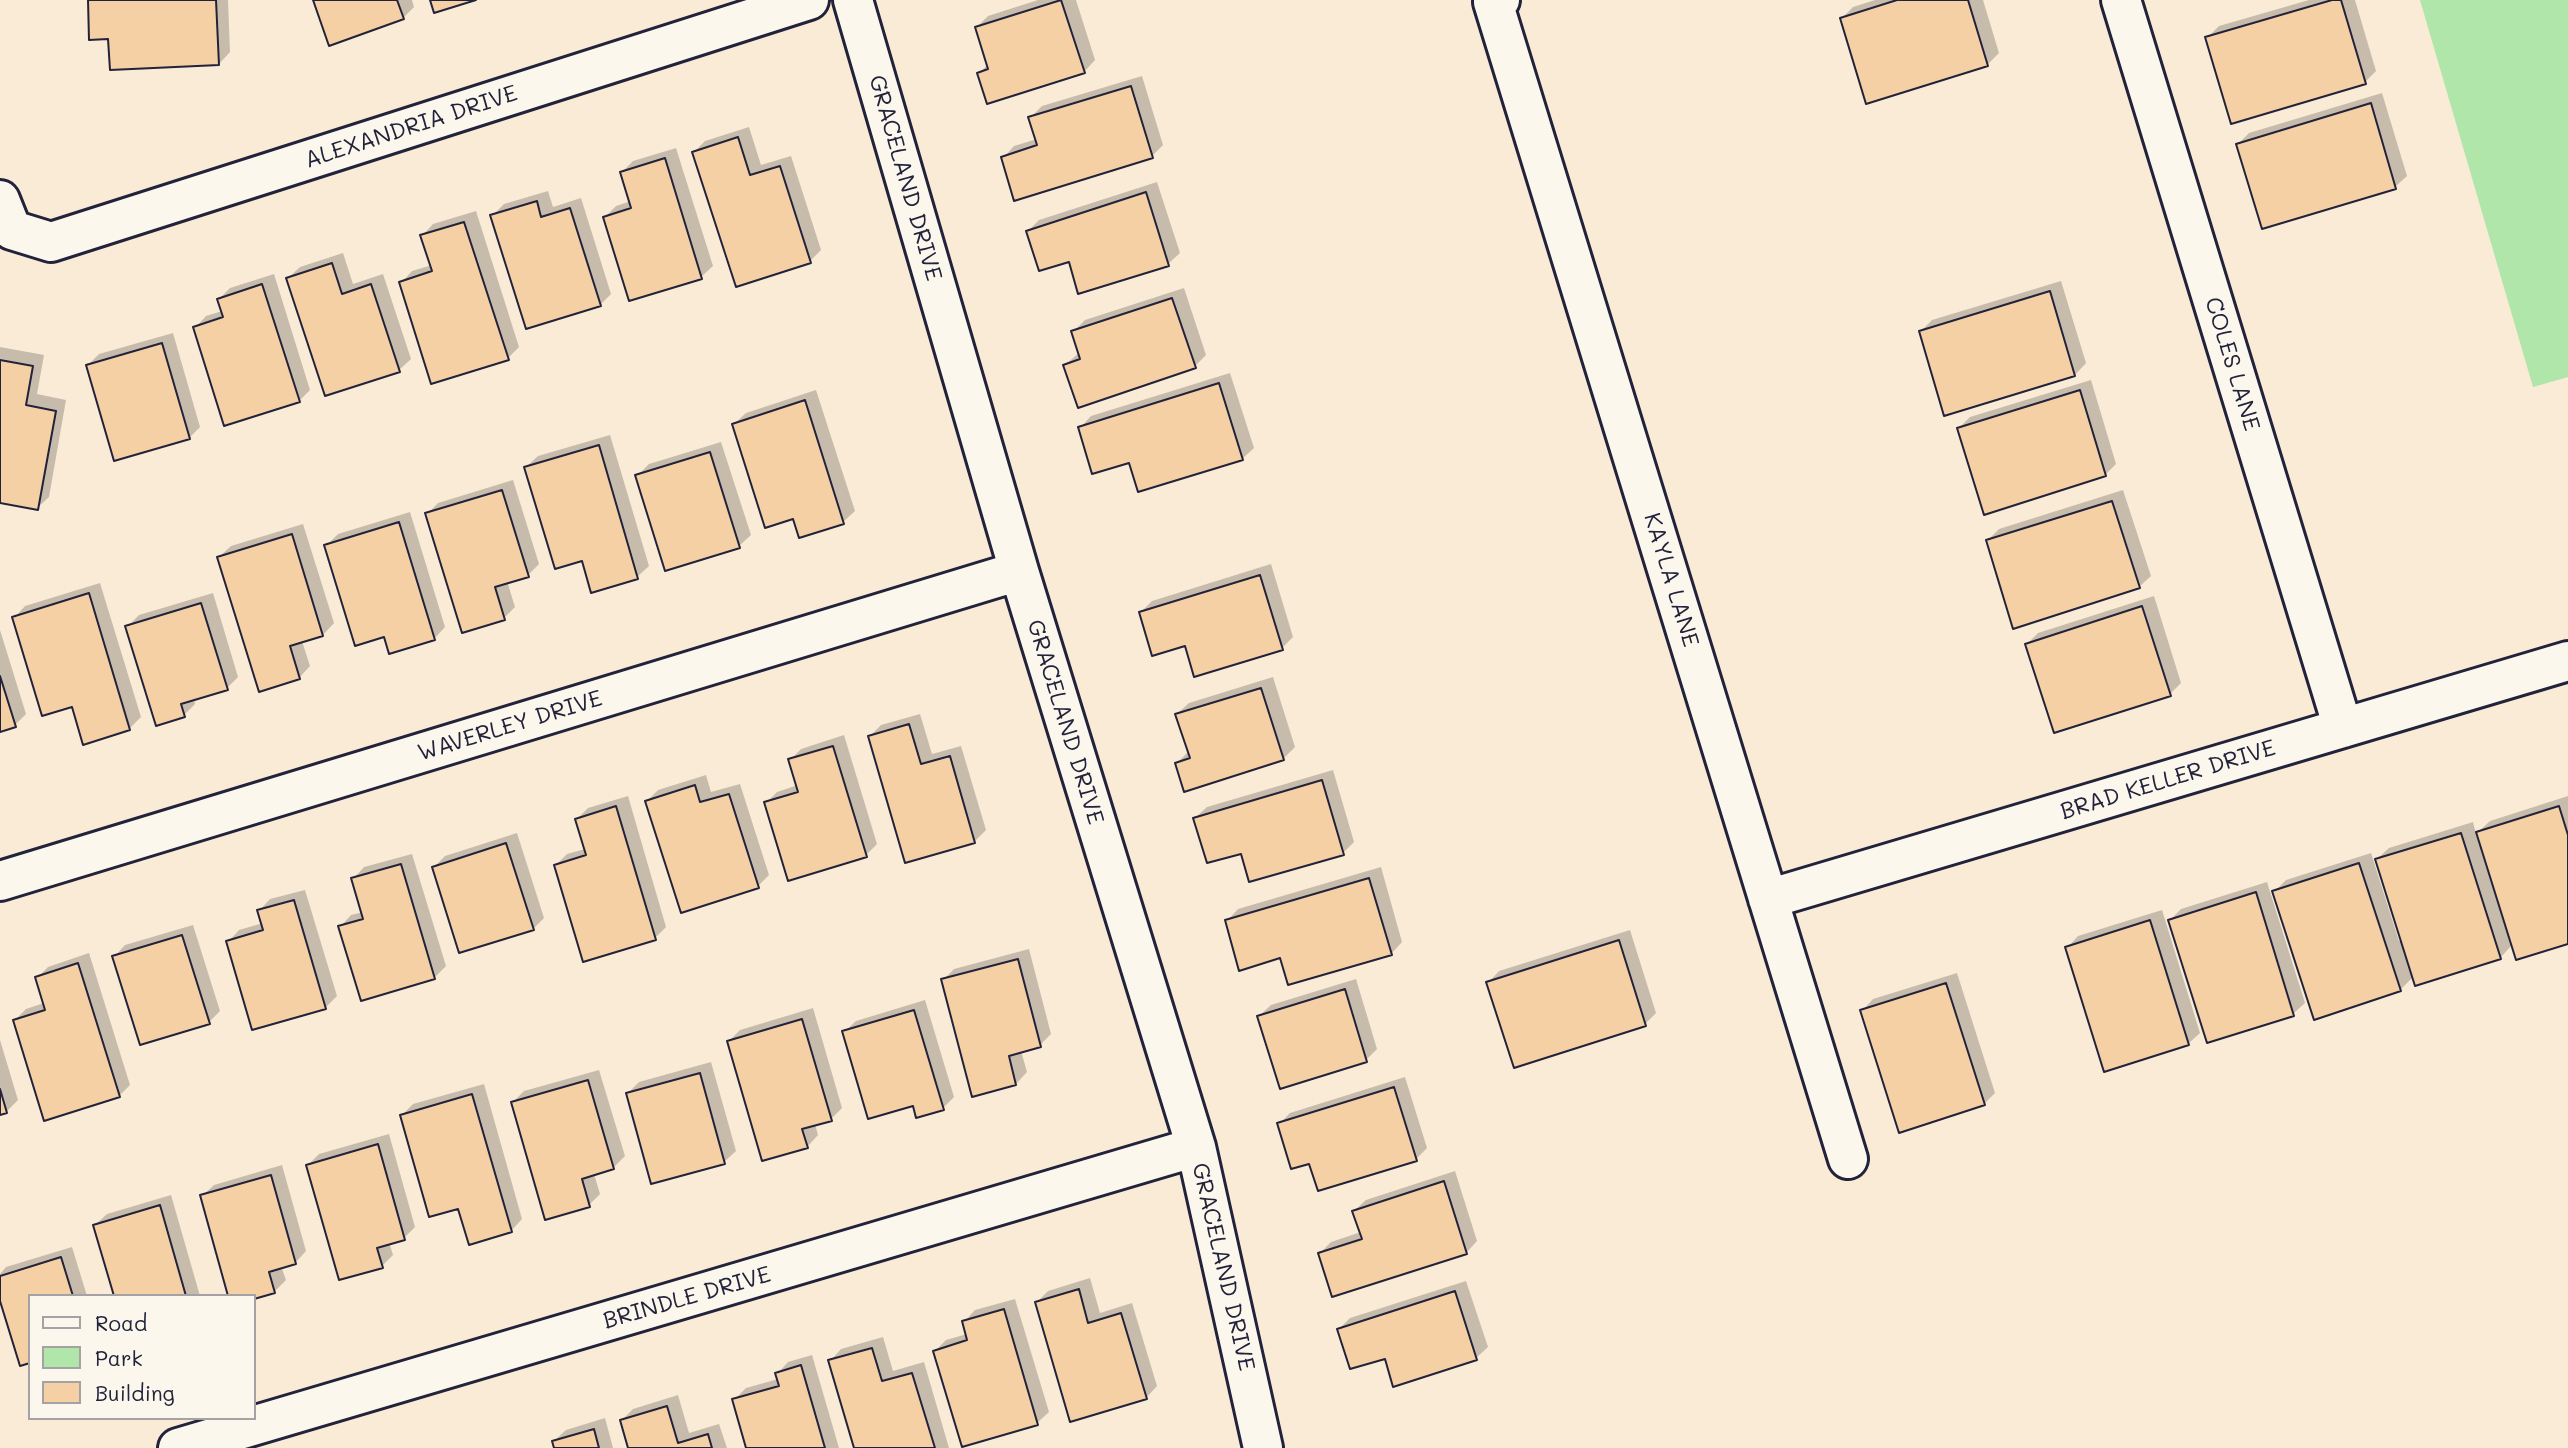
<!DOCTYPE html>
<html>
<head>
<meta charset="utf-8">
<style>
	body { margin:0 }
	#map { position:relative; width:2568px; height:1448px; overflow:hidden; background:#f9ebd6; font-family:Mali,sans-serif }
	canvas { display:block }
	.legend { position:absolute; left:28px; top:1294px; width:228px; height:126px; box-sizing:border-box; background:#fbf7ec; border:2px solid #a4a2a5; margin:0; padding:9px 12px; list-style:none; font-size:21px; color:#22223b }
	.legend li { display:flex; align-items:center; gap:14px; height:35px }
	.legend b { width:35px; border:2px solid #a4a2a5 }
</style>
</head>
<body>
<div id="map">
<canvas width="2568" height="1448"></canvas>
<ul class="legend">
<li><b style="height:9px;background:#fbf7ec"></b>Road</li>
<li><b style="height:19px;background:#b0e6a9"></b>Park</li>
<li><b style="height:19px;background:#f4d0a4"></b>Building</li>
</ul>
</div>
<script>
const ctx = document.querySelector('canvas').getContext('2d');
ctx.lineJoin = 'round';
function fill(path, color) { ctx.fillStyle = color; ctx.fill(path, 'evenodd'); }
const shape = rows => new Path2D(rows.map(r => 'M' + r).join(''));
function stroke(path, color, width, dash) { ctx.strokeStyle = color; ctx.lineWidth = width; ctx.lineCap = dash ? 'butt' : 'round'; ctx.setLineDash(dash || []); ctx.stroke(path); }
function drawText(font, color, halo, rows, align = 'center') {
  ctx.font = font + ' Mali,sans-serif'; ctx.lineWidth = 7; ctx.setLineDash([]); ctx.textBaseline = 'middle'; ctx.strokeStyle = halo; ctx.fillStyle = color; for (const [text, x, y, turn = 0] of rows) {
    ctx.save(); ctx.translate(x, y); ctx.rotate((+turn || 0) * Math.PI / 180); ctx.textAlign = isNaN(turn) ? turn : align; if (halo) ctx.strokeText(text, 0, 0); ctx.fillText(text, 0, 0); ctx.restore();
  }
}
fill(shape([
	[2420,0,2568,0,2568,377,2533,387]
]), '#b0e6a9');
fill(shape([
	[89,0,228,0,230,52,219,64,110,37],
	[315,0,412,0,414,7,403,18],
	[1038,0,1076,0,1095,60,1084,72,979,74,988,64,977,27,988,16],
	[1875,0,1983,0,1999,53,1987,65,1842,18,1853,7],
	[2309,0,2355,0,2376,71,2365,82,2207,38,2219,26],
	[1142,76,1163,145,1152,156,1003,158,1014,146,1037,139,1030,118,1042,106],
	[2382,93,2407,176,2395,187,2238,144,2249,133],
	[749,127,761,165,791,156,821,250,810,261,694,152,705,141],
	[676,148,713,266,701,277,605,217,616,206,631,201,622,172,633,161],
	[1157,182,1180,253,1168,264,1028,231,1039,220],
	[548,191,553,207,581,198,611,294,600,305,492,216,504,204],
	[476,211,519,347,508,358,401,283,412,271,432,265,422,236,433,224],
	[343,253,353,284,383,274,411,359,399,370,288,278,300,267],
	[274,274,310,390,299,401,195,328,206,316,222,311,219,299,230,288],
	[2061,281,2086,363,2075,375,1921,331,1932,320],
	[1184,288,1206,355,1195,366,1065,365,1080,352,1073,332,1085,320],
	[173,333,200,427,189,438,88,365,99,354],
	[0,347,44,355,37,394,66,400,49,497,37,508,0,501],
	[1230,373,1254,448,1242,459,1130,461,1080,428,1091,416],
	[2091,380,2116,464,2105,475,1959,428,1970,417],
	[816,390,855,511,843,522,734,424,746,413],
	[610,435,649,566,637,577,583,559,526,467,538,456],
	[721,442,751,535,739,546,637,476,649,464],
	[513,480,539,564,528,575,507,581,515,607,504,618,427,514,438,503],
	[2123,490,2151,576,2139,587,1988,540,1999,529],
	[410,512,445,627,434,639,385,635,326,546,338,534],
	[303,524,334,623,323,635,302,641,310,666,299,678,219,557,231,546],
	[1271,564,1293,637,1282,648,1186,644,1141,612,1152,601],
	[100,583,141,717,129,729,73,705,14,618,25,606],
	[213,593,238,677,227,688,194,698,195,704,184,715,127,627,139,615],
	[2154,596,2181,683,2170,694,2027,644,2038,633],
	[0,630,26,714,15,725,0,730],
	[1273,677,1295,747,1283,759,1177,763,1189,751,1177,714,1189,703],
	[920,714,932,754,961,746,986,830,974,842,870,736,881,725],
	[844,735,877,844,866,855,766,803,777,792,798,785,790,760,801,749],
	[1333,770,1354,842,1343,853,1242,852,1195,818,1207,807],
	[706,775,711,792,740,784,769,875,758,886,647,801,658,790],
	[628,796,666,927,655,938,556,865,567,854,585,849,577,819,588,808],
	[2568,796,2568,942,2513,944,2500,958,2414,976,2400,990,2274,892,2286,880,2371,853,2399,941,2402,940,2377,859,2389,848,2473,822,2476,834,2490,821],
	[517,833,544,918,533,929,434,867,445,856],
	[412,854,446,966,434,978,340,927,351,915,363,912,353,879,364,867],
	[1381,867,1402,942,1391,954,1281,956,1227,921,1238,909],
	[2267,882,2305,1003,2293,1014,2170,920,2181,909],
	[305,890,337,996,325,1008,228,942,239,930,263,923,259,911,270,899],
	[2162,910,2200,1033,2188,1044,2067,948,2078,936],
	[193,925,220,1011,209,1022,114,957,125,945],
	[1630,930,1656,1013,1645,1024,1488,983,1499,971],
	[1029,949,1051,1034,1040,1045,1021,1051,1027,1072,1016,1084,943,980,954,969],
	[89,953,130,1085,119,1096,15,1020,26,1009,44,1003,37,978,48,967],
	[1957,973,1995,1093,1984,1104,1862,1011,1873,999],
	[1356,979,1377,1049,1366,1060,1259,1016,1271,1005],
	[925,1000,954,1097,943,1108,914,1103,844,1032,856,1021],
	[813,1008,842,1108,831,1119,815,1124,818,1135,807,1147,729,1041,740,1030],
	[0,1040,18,1100,6,1112,0,1113],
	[711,1062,736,1151,724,1162,628,1093,639,1082],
	[599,1070,625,1156,613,1168,594,1174,600,1194,589,1205,513,1102,524,1091],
	[1405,1077,1427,1148,1416,1159,1310,1162,1279,1124,1290,1113],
	[484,1084,522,1219,511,1231,460,1207,402,1115,413,1104],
	[389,1134,415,1227,404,1238,389,1242,393,1255,382,1266,308,1165,319,1154],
	[282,1165,306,1251,295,1263,281,1266,286,1280,274,1292,254,1298,202,1196,214,1185],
	[1455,1171,1477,1241,1466,1253,1320,1253,1331,1242,1361,1232,1354,1211,1366,1200],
	[171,1195,200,1296,116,1296,95,1225,107,1214],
	[72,1247,87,1296,0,1295,0,1274,6,1267],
	[1090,1278,1100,1313,1132,1303,1157,1386,1146,1398,1037,1302,1048,1291],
	[1466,1281,1488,1347,1476,1358,1386,1357,1339,1329,1350,1318],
	[1015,1299,1049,1412,1037,1423,935,1351,946,1340,967,1334,964,1322,975,1310],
	[883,1337,893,1371,924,1362,949,1448,856,1448,830,1361,841,1349],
	[812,1355,839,1448,748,1448,734,1400,746,1388,778,1379,777,1374,788,1362],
	[678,1395,689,1433,719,1424,727,1448,630,1448,622,1420,633,1409],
	[605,1418,613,1448,556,1448,554,1441,566,1430]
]), '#0003');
const building = shape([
	[88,0,216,0,219,65,110,70,108,39,89,40,88,0],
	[313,0,397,0,404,19,329,46,313,0],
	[430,0,476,0,434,13,430,0],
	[1061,0,1085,73,987,104,977,73,988,69,975,27,1061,0],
	[1897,0,1968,0,1988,66,1866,104,1840,18,1897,0],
	[2332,0,2341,0,2366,84,2231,124,2205,37,2332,0],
	[1131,86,1153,158,1014,201,1001,157,1037,145,1028,117,1131,86],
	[2371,103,2396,189,2262,229,2236,144,2371,103],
	[738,137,750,175,780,166,811,263,736,287,692,152,738,137],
	[665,158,702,279,629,301,603,217,631,208,620,172,665,158],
	[1146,192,1169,266,1078,294,1069,262,1039,271,1026,231,1146,192],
	[537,201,541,217,570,208,601,306,526,329,490,215,537,201],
	[464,222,509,360,431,384,399,282,432,271,420,235,464,222],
	[332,263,342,294,371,284,400,372,325,396,286,278,332,263],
	[262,284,300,402,224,426,193,327,223,317,217,299,262,284],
	[2050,291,2075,376,1944,416,1919,331,2050,291],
	[1172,298,1196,368,1078,408,1063,365,1080,359,1071,331,1172,298],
	[162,343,190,439,114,461,86,365,162,343],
	[0,360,33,366,26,405,56,411,38,510,0,503,0,360],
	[1219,383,1243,460,1138,492,1129,463,1092,474,1078,427,1219,383],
	[2080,390,2106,476,1984,515,1957,428,2080,390],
	[805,400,844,524,799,538,793,519,765,528,732,424,805,400],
	[599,445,638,579,591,593,582,561,555,569,524,467,599,445],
	[710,452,740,548,665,571,635,475,710,452],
	[502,490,529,577,495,587,505,620,462,633,425,513,502,490],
	[2112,501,2140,588,2013,629,1986,540,2112,501],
	[399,522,435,640,389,654,384,637,355,646,324,545,399,522],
	[292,534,323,636,290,646,300,679,259,692,217,557,292,534],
	[1260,575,1283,650,1194,677,1185,646,1152,656,1139,612,1260,575],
	[89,593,130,730,83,745,72,707,42,716,12,617,89,593],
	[201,603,228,690,181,704,185,717,156,726,125,626,201,603],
	[2142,606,2171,696,2054,733,2025,644,2142,606],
	[0,676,16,727,0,732,0,676],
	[1261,688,1284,760,1184,792,1175,763,1190,758,1175,714,1261,688],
	[909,724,921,764,950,756,975,843,905,863,868,736,909,724],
	[833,746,867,857,788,881,764,802,798,792,788,759,833,746],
	[1322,780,1344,855,1249,882,1241,854,1207,863,1193,818,1322,780],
	[695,785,700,802,729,794,759,888,681,913,645,801,695,785],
	[616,806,656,940,583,962,554,865,586,855,575,819,616,806],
	[2559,806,2568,835,2568,944,2516,960,2476,832,2559,806],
	[2461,833,2501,959,2415,986,2375,859,2461,833],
	[506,843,534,930,459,953,432,867,506,843],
	[2359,863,2401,991,2314,1020,2272,891,2359,863],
	[401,864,435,979,361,1001,338,926,363,919,351,878,401,864],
	[1369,878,1392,955,1288,985,1280,958,1239,971,1225,920,1369,878],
	[2256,892,2294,1016,2207,1043,2168,920,2256,892],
	[294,900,326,1009,252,1030,226,941,263,930,257,910,294,900],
	[2150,920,2189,1045,2104,1072,2065,947,2150,920],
	[182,935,210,1024,140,1045,112,956,182,935],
	[1619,940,1646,1026,1514,1068,1486,982,1619,940],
	[1018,959,1041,1047,1009,1056,1016,1085,972,1097,941,979,1018,959],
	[78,963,120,1097,44,1121,13,1020,45,1010,35,977,78,963],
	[1946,983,1985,1105,1899,1133,1860,1010,1946,983],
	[1345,989,1367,1062,1280,1089,1257,1016,1345,989],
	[914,1010,944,1110,916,1118,913,1106,868,1119,842,1031,914,1010],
	[802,1019,832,1121,802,1129,808,1148,762,1161,727,1041,802,1019],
	[700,1073,725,1164,651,1184,626,1093,700,1073],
	[588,1080,614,1169,582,1179,590,1207,545,1220,511,1102,588,1080],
	[1394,1087,1417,1161,1318,1191,1309,1164,1291,1169,1277,1123,1394,1087],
	[0,1089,7,1113,0,1115,0,1089],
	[472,1094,512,1232,469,1245,458,1209,429,1217,400,1115,472,1094],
	[378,1144,405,1240,377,1248,383,1268,339,1280,306,1165,378,1144],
	[271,1175,296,1264,269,1272,275,1293,254,1299,254,1296,228,1296,200,1195,271,1175],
	[1444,1181,1467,1254,1332,1297,1318,1253,1362,1239,1352,1211,1444,1181],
	[160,1205,186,1296,114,1296,93,1225,160,1205],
	[61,1257,73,1296,30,1296,30,1363,20,1366,0,1301,0,1276,61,1257],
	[1079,1289,1088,1323,1121,1313,1147,1399,1070,1422,1035,1302,1079,1289],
	[1455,1291,1477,1360,1393,1387,1385,1359,1350,1369,1337,1329,1455,1291],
	[1004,1309,1038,1425,962,1447,933,1351,967,1340,962,1321,1004,1309],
	[872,1348,882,1381,912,1373,935,1448,854,1448,828,1360,872,1348],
	[801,1365,825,1448,746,1448,732,1399,779,1386,775,1373,801,1365],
	[667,1406,678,1443,708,1434,712,1448,628,1448,620,1420,667,1406],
	[594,1429,599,1448,554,1448,552,1441,594,1429]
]);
fill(building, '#f4d0a4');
stroke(building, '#22223b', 2);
const street = shape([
	[853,0,1019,571,1196,1147,1263,1448],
	[1500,0,1493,2,1848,1159],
	[2121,0,2343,728],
	[0,200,12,230,51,242,809,0],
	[0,881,1019,571],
	[1768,899,2568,661],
	[178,1448,1196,1147]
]);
stroke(street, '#22223b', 44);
stroke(street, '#fbf7ec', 38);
drawText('23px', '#22223b', '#fbf7ec', [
	["ALEXANDRIA DRIVE",411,127,-18],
	["GRACELAND DRIVE",905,178,74],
	["COLES LANE",2232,364,73],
	["KAYLA LANE",1671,580,73],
	["GRACELAND DRIVE",1065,722,73],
	["WAVERLEY DRIVE",510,726,-17],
	["BRAD KELLER DRIVE",2168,780,-17],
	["GRACELAND DRIVE",1223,1267,77],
	["BRINDLE DRIVE",687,1298,-16]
]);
</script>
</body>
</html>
